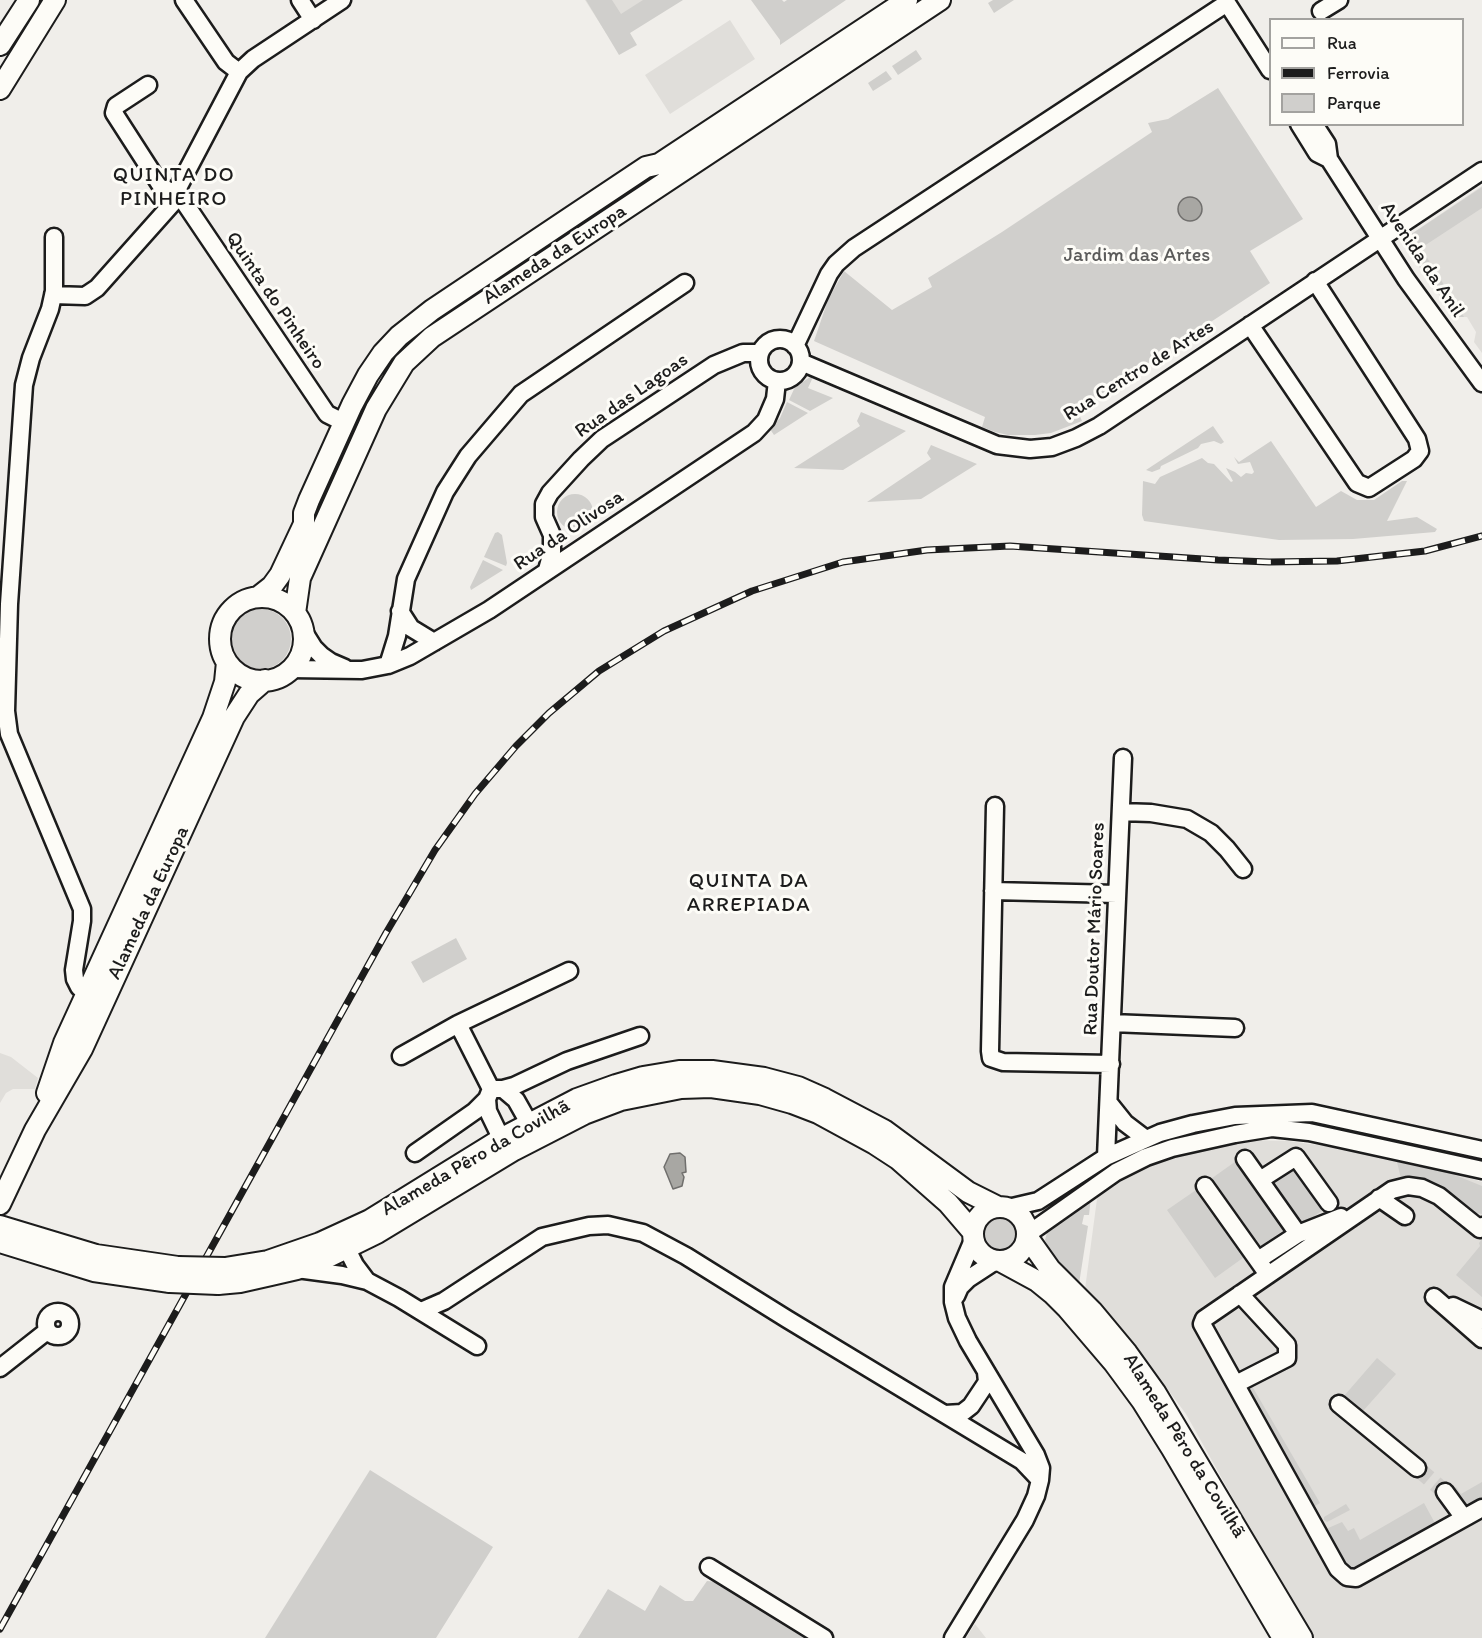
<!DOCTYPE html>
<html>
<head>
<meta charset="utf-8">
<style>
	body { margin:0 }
	#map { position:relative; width:1482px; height:1638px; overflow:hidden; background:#f0eeea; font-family:Itim,sans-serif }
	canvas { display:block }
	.legend { position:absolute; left:1269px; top:18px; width:195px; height:108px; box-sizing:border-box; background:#fdfcf7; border:2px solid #a3a29f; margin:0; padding:8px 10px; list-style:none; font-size:18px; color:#1c1c1c }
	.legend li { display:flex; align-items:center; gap:12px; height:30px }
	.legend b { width:30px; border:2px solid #a3a29f }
</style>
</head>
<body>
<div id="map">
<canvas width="1482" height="1638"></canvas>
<ul class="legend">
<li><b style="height:8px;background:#fdfcf7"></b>Rua</li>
<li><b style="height:8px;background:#1c1c1c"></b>Ferrovia</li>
<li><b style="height:16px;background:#d0cfcc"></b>Parque</li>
</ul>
</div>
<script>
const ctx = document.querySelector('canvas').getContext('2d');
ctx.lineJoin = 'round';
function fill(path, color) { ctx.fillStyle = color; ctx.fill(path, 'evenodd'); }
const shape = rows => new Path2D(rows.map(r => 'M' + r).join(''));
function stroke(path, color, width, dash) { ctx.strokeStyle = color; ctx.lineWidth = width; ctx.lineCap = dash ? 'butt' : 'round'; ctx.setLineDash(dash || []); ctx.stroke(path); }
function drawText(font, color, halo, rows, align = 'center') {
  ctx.font = font + ' Itim,sans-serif'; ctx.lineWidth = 6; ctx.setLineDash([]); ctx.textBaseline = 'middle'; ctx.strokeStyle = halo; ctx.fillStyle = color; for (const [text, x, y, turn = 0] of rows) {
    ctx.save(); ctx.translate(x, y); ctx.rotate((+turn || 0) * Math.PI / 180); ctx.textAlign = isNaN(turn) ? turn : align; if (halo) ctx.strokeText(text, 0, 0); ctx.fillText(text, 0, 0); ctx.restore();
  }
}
fill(shape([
	[585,0,656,0,606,33],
	[730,20,755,59,670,114,645,75],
	[1482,186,1482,353,1474,342,1476,332,1467,317,1455,317,1401,241],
	[0,1053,11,1057,38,1078,35,1089,13,1089,6,1093,0,1103],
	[1250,1140,1288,1141,1340,1148,1445,1170,1482,1182,1482,1638,1314,1638,1288,1597,1186,1414,1145,1359,1085,1289,1099,1184,1122,1171,1212,1143],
	[975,1624,986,1638,966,1638]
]), '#e0deda');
fill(shape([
	[586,0,612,0,621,14,643,0,683,0,630,33,637,45,619,55],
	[751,0,782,0,784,2,787,0,846,0,780,45,780,40],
	[993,0,1014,0,994,13,988,3],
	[916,50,922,59,898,75,892,66],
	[886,71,892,79,873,91,868,83],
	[1218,88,1303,219,1250,251,1270,283,1077,410,1082,421,1051,433,1035,435,1008,435,995,432,982,427,985,417,814,341,828,300,844,271,892,310,932,287,928,278,1002,232,1152,132,1148,123,1168,119],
	[1482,187,1482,208,1421,248,1464,317,1455,317,1401,241],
	[810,377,813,377,808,388,833,398,810,411,789,400,795,387],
	[787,402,808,413,774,435,770,429,780,418],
	[861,412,906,431,843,470,794,468,860,426,857,421],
	[1213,426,1224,442,1221,444,1214,441,1201,444,1198,448,1161,466,1160,469,1152,472,1146,470],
	[1271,441,1316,507,1341,491,1357,500,1374,500,1402,481,1407,481,1387,521,1417,517,1437,529,1435,532,1353,539,1279,540,1144,521,1142,515,1143,481,1155,484,1160,477,1202,458,1208,463,1214,464,1231,482,1233,481,1226,468,1235,472,1241,477,1246,473,1252,474,1254,472,1250,462,1238,464,1234,457,1239,462],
	[931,445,977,464,921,499,867,502,931,459,927,453],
	'557 512a18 18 0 1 1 36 0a18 18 0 1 1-36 0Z',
	[498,532,502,535,507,563,506,566,484,557,495,533],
	[483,560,503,570,471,590,470,587],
	'231 639a30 30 0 1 1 60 0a30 30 0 1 1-60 0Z',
	[456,938,467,959,423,983,411,962],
	[1239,1159,1287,1228,1256,1249,1208,1181],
	[1397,1162,1450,1173,1482,1186,1482,1214,1462,1210,1402,1183],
	[1294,1163,1326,1208,1301,1225,1269,1180],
	[1092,1188,1089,1215,1084,1215,1082,1224,1088,1226,1079,1284,1050,1250,1045,1240,1049,1225],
	[1199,1188,1247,1255,1215,1278,1167,1210],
	'980 1235a18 18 0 1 1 36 0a18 18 0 1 1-36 0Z',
	[1482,1239,1482,1297,1456,1275,1480,1246,1479,1243],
	[1377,1358,1396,1374,1363,1411,1344,1396],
	[1252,1386,1320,1503,1315,1506,1311,1505,1246,1390],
	[370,1470,493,1547,436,1638,265,1638],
	[1482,1482,1482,1502,1468,1510,1451,1490,1456,1487,1461,1494],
	[1424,1503,1436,1525,1362,1571,1350,1570,1344,1562,1326,1529,1342,1522,1348,1531,1354,1528,1360,1540],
	[1346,1504,1350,1510,1331,1520,1327,1522,1324,1520,1324,1517],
	[707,1581,718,1582,813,1638,578,1638,608,1589,645,1611,660,1585,685,1601,693,1601]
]), '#d0cfcc');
const water = shape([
	'1178 209a12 12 0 1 1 24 0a12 12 0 1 1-24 0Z',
	[680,1153,685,1157,686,1172,682,1173,684,1177,682,1186,673,1189,664,1167,670,1154,680,1153]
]);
fill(water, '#a8a7a3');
stroke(water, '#706f6d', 1.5);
stroke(shape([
	[1417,1468,1445,1492]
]), '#d0cecb', 16, [16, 8]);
const minor = shape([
	[184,0,226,62,239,72],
	[300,0,313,20],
	[342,0,253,59,239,72,179,186,178,193,327,414,343,422],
	[1225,0,1270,70],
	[1321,11,1339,0],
	[148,85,116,106,114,113,161,186,169,191,178,193],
	[1299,124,1317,153,1329,159],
	[1314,124,1327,144,1329,159,1406,279,1482,383],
	[54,237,54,291,50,309,31,358,24,385,9,604,6,711,9,734,82,909,82,921,74,970,75,979,79,987,87,993],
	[53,295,85,296,97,288,179,196],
	[1250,325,1357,483,1369,488,1414,459,1420,451,1417,439,1315,281],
	'759 360a21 21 0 1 1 42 0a21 21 0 1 1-42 0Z',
	[795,346,829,274,836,264,854,248,1227,3],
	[801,362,997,445,1030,449,1052,447,1076,438,1099,426,1482,171],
	[547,570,552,552,552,535,544,517,544,504,550,493,581,459,602,439,714,365,743,353,760,353],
	[400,611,411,628,434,642],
	[304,632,314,648,321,655,331,662,345,668],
	[388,665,397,636,406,579,445,492,468,456,521,394,685,283],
	[290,669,362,670,388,665,410,656,489,610,754,433,766,420,775,399,777,381],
	[995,806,990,1051,991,1058,1003,1062,1111,1064],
	[1121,812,1151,813,1187,819,1211,833,1227,849,1243,869],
	[993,891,1117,894],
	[1112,1023,1235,1028],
	[458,1024,491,1089],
	[401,1056,458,1024,569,971],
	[503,1089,514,1086,567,1061,640,1036],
	[1109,1103,1125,1123,1146,1139],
	[501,1138,488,1111,487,1099,491,1089,503,1089,516,1100,529,1123],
	[415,1153,475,1111,487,1099],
	[1106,1157,1123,758],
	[1245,1159,1298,1234,1258,1260],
	[1260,1180,1296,1157,1329,1203],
	[1205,1186,1264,1269],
	[1379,1198,1405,1216],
	[1008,1208,1038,1201,1106,1157,1160,1133,1193,1124,1235,1116,1312,1113,1482,1150],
	[1482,1226,1480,1229,1439,1196,1422,1188,1408,1186,1392,1190,1204,1319,1202,1324,1338,1569,1347,1577,1356,1578,1482,1508],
	[1028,1234,1116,1172,1146,1157,1172,1148,1235,1134,1272,1128,1309,1132,1482,1170],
	[1298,1234,1341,1217],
	[347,1249,355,1265,367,1281],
	[297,1269,342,1275,367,1281,399,1298,477,1346],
	[956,1296,960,1287,968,1279,994,1262],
	[1434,1297,1482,1339],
	[1453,1306,1482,1320],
	[421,1311,444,1301,542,1237,589,1226,608,1225,643,1233,686,1256,787,1319,1022,1461,1040,1480],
	'46 1324a12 12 0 1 1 24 0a12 12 0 1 1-24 0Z',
	[0,1368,47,1331],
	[1236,1384,1287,1358,1287,1345,1240,1294],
	[1339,1404,1417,1468],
	[945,1414,962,1413,971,1406,987,1382,986,1372],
	[1445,1492,1464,1518],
	[709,1567,824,1638],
	[953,1638,1025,1520,1036,1496,1040,1480,1041,1468,1036,1455,968,1341,957,1318,953,1302,953,1287,973,1240]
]);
const major = shape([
	[0,45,29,0],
	[0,89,55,0],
	[258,597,272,586,280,575,304,524,304,513,309,500,352,405,368,375,383,353,399,336,432,310,571,217,646,167,659,164,907,0],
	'220 639a42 42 0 1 1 84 0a42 42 0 1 1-84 0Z',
	[295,613,300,578,376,409,404,363,432,337,940,0],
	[47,1093,64,1043,213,718,225,682,227,662],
	[0,1204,35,1130,82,1049,234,717,249,694,265,680],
	'973 1234a27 27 0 1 1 54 0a27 27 0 1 1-54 0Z',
	[0,1226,96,1255,178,1267],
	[1028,1238,1050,1269,1092,1311,1127,1353,1155,1392,1302,1638],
	[0,1242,94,1271,170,1282],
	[1002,1262,1037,1281,1053,1294,1067,1308,1114,1363,1142,1401,1172,1449,1283,1638],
	[225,1268,268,1261,320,1243,370,1220,506,1136,577,1099,616,1085,643,1077,679,1071,712,1071,764,1078,798,1087,825,1099,884,1130,968,1192,998,1207],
	[218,1284,240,1282,271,1275,297,1269,326,1258,377,1233,514,1150,584,1114,621,1100,681,1088,711,1087,760,1094,792,1103,818,1113,875,1144,898,1159,948,1203,972,1231]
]);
stroke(minor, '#1c1c1c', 21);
stroke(major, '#1c1c1c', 24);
stroke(minor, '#fdfcf7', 16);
stroke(major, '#fdfcf7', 20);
const rail = shape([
	[0,1629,386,933,435,850,475,794,516,746,549,713,599,671,664,631,752,591,843,562,927,550,1010,546,1218,560,1269,562,1337,561,1425,551,1482,536]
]);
stroke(rail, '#1c1c1c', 7);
stroke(rail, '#fdfcf7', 4.5, [14]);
const majorBridge = shape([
	[178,1267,225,1268],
	[170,1282,218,1284]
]);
stroke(majorBridge, '#1c1c1c', 24, []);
stroke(majorBridge, '#fdfcf7', 20);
drawText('20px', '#1c1c1c', '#fdfcf7', [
	["Alameda da Europa",555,255,-33],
	["Avenida da Anil",1422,260,56],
	["Quinta do Pinheiro",275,301,56],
	["Rua Centro de Artes",1139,371,-32],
	["Rua das Lagoas",632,396,-35],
	["Rua da Olivosa",569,531,-34],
	["Alameda da Europa",149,903,-65],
	["Rua Doutor Mário Soares",1095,929,-88],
	["Alameda Pêro da Covilhã",476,1158,-30],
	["Alameda Pêro da Covilhã",1184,1446,58]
]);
drawText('20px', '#5b5b5a', '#fdfcf7', [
	["Jardim das Artes",1137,256]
]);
ctx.letterSpacing = '1.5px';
drawText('21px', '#1c1c1c', '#fdfcf7', [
	["QUINTA DO",174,176],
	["PINHEIRO",174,200],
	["QUINTA DA",749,882],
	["ARREPIADA",749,906]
]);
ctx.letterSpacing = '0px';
</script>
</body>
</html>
